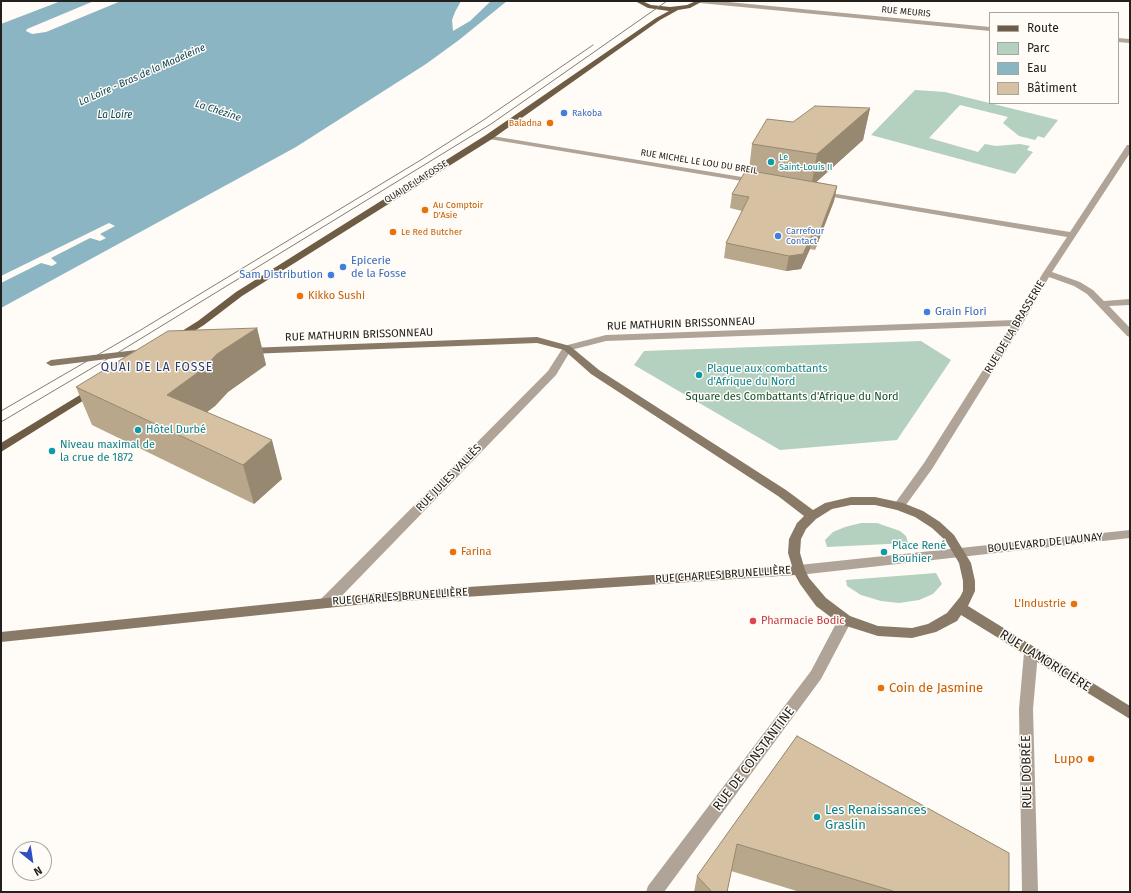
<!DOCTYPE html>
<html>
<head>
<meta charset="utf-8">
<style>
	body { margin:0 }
	#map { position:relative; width:1131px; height:893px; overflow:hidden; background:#fffbf6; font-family:"Fira Sans",sans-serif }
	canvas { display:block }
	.frame { position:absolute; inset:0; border:2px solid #22211e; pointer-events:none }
	.legend { position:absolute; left:989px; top:12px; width:130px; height:92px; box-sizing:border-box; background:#fffbf6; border:1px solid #a7a4a0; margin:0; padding:5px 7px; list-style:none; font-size:12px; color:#22211e }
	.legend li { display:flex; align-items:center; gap:8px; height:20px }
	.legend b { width:20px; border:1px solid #a7a4a0 }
	.north { position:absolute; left:12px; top:841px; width:40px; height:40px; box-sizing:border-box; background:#fffbf6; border:1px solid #a7a4a0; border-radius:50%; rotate:150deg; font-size:11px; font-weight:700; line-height:16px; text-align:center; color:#22211e }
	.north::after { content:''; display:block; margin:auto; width:14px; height:18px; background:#314fc0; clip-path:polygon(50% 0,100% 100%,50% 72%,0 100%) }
</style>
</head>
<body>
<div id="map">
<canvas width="1131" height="893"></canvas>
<div class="frame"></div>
<ul class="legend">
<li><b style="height:5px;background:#6e5c45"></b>Route</li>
<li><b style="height:11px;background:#b4d0be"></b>Parc</li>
<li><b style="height:11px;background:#8cb5c4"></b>Eau</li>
<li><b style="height:11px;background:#d6c2a2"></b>Bâtiment</li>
</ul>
<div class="north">N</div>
</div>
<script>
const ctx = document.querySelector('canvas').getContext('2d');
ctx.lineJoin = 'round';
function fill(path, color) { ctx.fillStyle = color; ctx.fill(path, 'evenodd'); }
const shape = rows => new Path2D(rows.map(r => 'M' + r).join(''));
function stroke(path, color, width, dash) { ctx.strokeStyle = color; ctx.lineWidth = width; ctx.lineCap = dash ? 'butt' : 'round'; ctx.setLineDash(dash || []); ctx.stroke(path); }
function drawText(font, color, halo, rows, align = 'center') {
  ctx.font = font + ' "Fira Sans",sans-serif'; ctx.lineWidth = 3; ctx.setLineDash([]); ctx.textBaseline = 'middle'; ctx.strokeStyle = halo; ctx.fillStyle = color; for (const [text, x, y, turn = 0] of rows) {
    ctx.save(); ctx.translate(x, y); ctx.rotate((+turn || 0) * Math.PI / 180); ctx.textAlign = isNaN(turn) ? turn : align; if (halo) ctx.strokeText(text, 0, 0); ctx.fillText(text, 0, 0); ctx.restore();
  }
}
fill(shape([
	[915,90,945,92,1058,120,1044,138,1038,136,1035,140,1019,136,1003,123,1008,117,960,105,929,138,978,152,985,144,996,146,1020,144,1030,146,1027,150,1033,152,1015,174,871,135],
	[921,341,951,360,897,440,780,450,634,365,644,351],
	[861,523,877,523,900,531,906,536,908,543,827,547,825,540,833,532,845,527],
	[936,573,942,584,933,594,919,600,899,603,881,601,861,595,847,586,846,580]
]), '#b4d0be');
fill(shape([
	[61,1,461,1,455,12,452,20,453,31,470,21,491,1,507,1,459,40,426,64,296,147,1,308,1,24]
]), '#8cb5c4');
fill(shape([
	[94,1,121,1,46,32,32,34,26,31,27,29],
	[109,223,115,226,100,234,106,238,100,241,90,238,51,258,57,263,52,266,41,263,1,283,1,276]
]), '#fffbf6');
fill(shape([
	[697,1,718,1,990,27,990,31,700,3,697,1],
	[1118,38,1130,39,1130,43,1118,42,1118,38],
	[486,135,754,179,758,181,754,183,489,139,485,137,486,135],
	[1127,145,1130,145,1130,153,1052,272,1080,282,1093,290,1104,301,1130,299,1130,305,1109,306,1130,328,1130,337,1127,336,1087,294,1074,286,1049,277,1023,323,932,469,903,509,899,510,895,509,893,506,924,463,1011,326,606,341,571,350,556,375,331,607,326,608,321,607,320,603,321,599,548,371,564,346,606,335,1015,320,1043,273,1067,237,821,195,818,195,818,191,1070,232,1127,145],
	[845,615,850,616,852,620,821,679,664,892,646,892,648,886,811,671,840,616,845,615],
	[1031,648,1036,649,1038,653,1033,709,1038,892,1022,892,1019,709,1024,653,1026,649,1031,648]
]), '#afa497');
fill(shape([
	[1130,530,1130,538,799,575,795,573,793,570,795,567,799,565,1130,530]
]), '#afa497');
fill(shape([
	[537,337,570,346,599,370,786,490,813,510,825,503,851,497,875,497,903,503,923,511,940,522,954,535,971,563,975,581,975,591,968,606,1130,706,1130,719,961,615,957,621,936,632,912,638,878,636,840,624,816,606,800,584,795,575,375,603,1,642,1,632,375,593,792,566,788,553,789,539,797,523,804,516,778,496,591,374,564,350,537,343,248,354,243,351,248,348,537,337],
	[851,505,875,505,897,510,915,517,932,528,946,541,959,563,963,581,963,591,960,597,947,613,928,624,912,628,878,626,850,616,826,598,809,578,805,570,800,553,801,539,806,529,816,519,832,509,851,505],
	[145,349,150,352,148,354,51,366,46,363,51,360,145,349]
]), '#897a67');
fill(shape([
	[635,1,642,1,651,5,670,7,687,5,696,1,703,1,690,8,678,10,660,20,492,139,242,296,204,325,180,340,174,340,172,338,174,336,198,321,236,292,486,135,656,18,669,11,648,8,635,1],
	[93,387,98,390,97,392,1,452,1,443,93,387]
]), '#6e5c45');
stroke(shape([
	[1,411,139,331,424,158,482,121,593,45],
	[1,422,114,355,491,124,667,1]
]), '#7f7d79', 1);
fill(shape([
	[870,108,863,140,816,182,837,186,834,201,815,250,810,249,801,269,786,271,724,258,726,243,742,211,730,208,732,194,749,170,752,144,793,122],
	[257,328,266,365,228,392,215,406,207,412,282,479,254,504,92,425,76,387],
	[797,736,1009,892,800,892,731,871,727,892,694,892,697,876]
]), '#b8a78b');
fill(shape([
	[870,108,863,140,811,187,817,154],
	[837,186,834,201,815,250,818,236],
	[812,235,810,249,801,269,786,271,789,256],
	[257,328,266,365,228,392,215,406,179,433,167,395,217,354],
	[272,440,282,479,254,504,243,465]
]), '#968871');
const building = shape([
	[815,106,870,108,817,154,752,144,767,119,793,122,815,106],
	[746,170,837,186,818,236,812,235,803,254,789,256,726,243,749,197,732,194,746,170],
	[257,328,217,354,204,368,167,395,272,440,243,465,76,387,168,331,257,328],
	[797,736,1009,853,1009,892,893,892,893,891,737,844,727,892,712,892,697,876,797,736]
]);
fill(building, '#d6c2a2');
stroke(building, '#968871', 1);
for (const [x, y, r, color] of [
	[564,113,4,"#3f7fe0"],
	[550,123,4,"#e8710a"],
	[771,162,4,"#0f9aa8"],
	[425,210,4,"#e8710a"],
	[393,232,4,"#e8710a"],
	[778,236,4,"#3f7fe0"],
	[343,267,4,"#3f7fe0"],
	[331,275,4,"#3f7fe0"],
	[300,296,4,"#e8710a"],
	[927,312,4,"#3f7fe0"],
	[699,375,4,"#0f9aa8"],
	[138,430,4,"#0f9aa8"],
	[52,451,4,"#0f9aa8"],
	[453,552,4,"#e8710a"],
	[884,552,4,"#0f9aa8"],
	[1074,604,4,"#e8710a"],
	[753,621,4,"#e0444e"],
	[881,688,4,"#e8710a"],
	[1091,759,4,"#e8710a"],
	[817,817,4,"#0f9aa8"]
]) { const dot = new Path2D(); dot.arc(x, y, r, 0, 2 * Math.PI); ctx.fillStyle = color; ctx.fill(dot); stroke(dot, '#fffbf6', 1.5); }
drawText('9px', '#22211e', '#fffbf6', [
	["RUE MEURIS",906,12,5],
	["RUE MICHEL LE LOU DU BREIL",699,162,9],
	["QUAI DE LA FOSSE",416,182,-32]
]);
drawText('9px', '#366cbe', '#fffbf6', [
	["Rakoba",572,113],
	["Carrefour",786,231],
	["Contact",786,241]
], 'left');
drawText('9px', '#c56008', '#fffbf6', [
	["Baladna",542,123,"right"],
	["Au Comptoir",433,205],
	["D'Asie",433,215],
	["Le Red Butcher",401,232]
], 'left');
drawText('9px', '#0d838f', '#fffbf6', [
	["Le",779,157],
	["Saint-Louis II",779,167]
], 'left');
drawText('italic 10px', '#084455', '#fffbf6', [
	["La Loire - Bras de la Madeleine",142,75,-24],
	["La Chézine",218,111,18],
	["La Loire",115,115]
]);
drawText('11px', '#366cbe', '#fffbf6', [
	["Epicerie",351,261],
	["de la Fosse",351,274],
	["Sam Distribution",323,275,"right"],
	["Grain Flori",935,312]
], 'left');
drawText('11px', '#c56008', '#fffbf6', [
	["Kikko Sushi",308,296],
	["Farina",461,552],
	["L'Industrie",1066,604,"right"]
], 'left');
drawText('11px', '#22211e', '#fffbf6', [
	["RUE MATHURIN BRISSONNEAU",681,324,-2],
	["RUE DE LA BRASSERIE",1015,327,-59],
	["RUE MATHURIN BRISSONNEAU",359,335,-2],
	["RUE JULES VALLÈS",449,478,-46],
	["BOULEVARD DE LAUNAY",1045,543,-6],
	["RUE CHARLES BRUNELLIÈRE",723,575,-4],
	["RUE CHARLES BRUNELLIÈRE",400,597,-4]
]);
drawText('11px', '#0d838f', '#fffbf6', [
	["Plaque aux combattants",707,369],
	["d'Afrique du Nord",707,382],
	["Hôtel Durbé",146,430],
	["Niveau maximal de",60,445],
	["la crue de 1872",60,458],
	["Place René",892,546],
	["Bouhier",892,559]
], 'left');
drawText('11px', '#135032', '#fffbf6', [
	["Square des Combattants d'Afrique du Nord",792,397]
]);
drawText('11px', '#be3a42', '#fffbf6', [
	["Pharmacie Bodic",761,621]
], 'left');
ctx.letterSpacing = '1px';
drawText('12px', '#273a72', '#fffbf6', [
	["QUAI DE LA FOSSE",157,368]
]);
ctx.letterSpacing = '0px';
drawText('13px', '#22211e', '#fffbf6', [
	["RUE LAMORICIÈRE",1045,661,32],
	["RUE DE CONSTANTINE",754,759,-53],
	["RUE DOBRÉE",1027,772,-91]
]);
drawText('13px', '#c56008', '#fffbf6', [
	["Coin de Jasmine",889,688],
	["Lupo",1083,759,"right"]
], 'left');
drawText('13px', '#0d838f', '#fffbf6', [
	["Les Renaissances",825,810],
	["Graslin",825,825]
], 'left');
</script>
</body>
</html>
